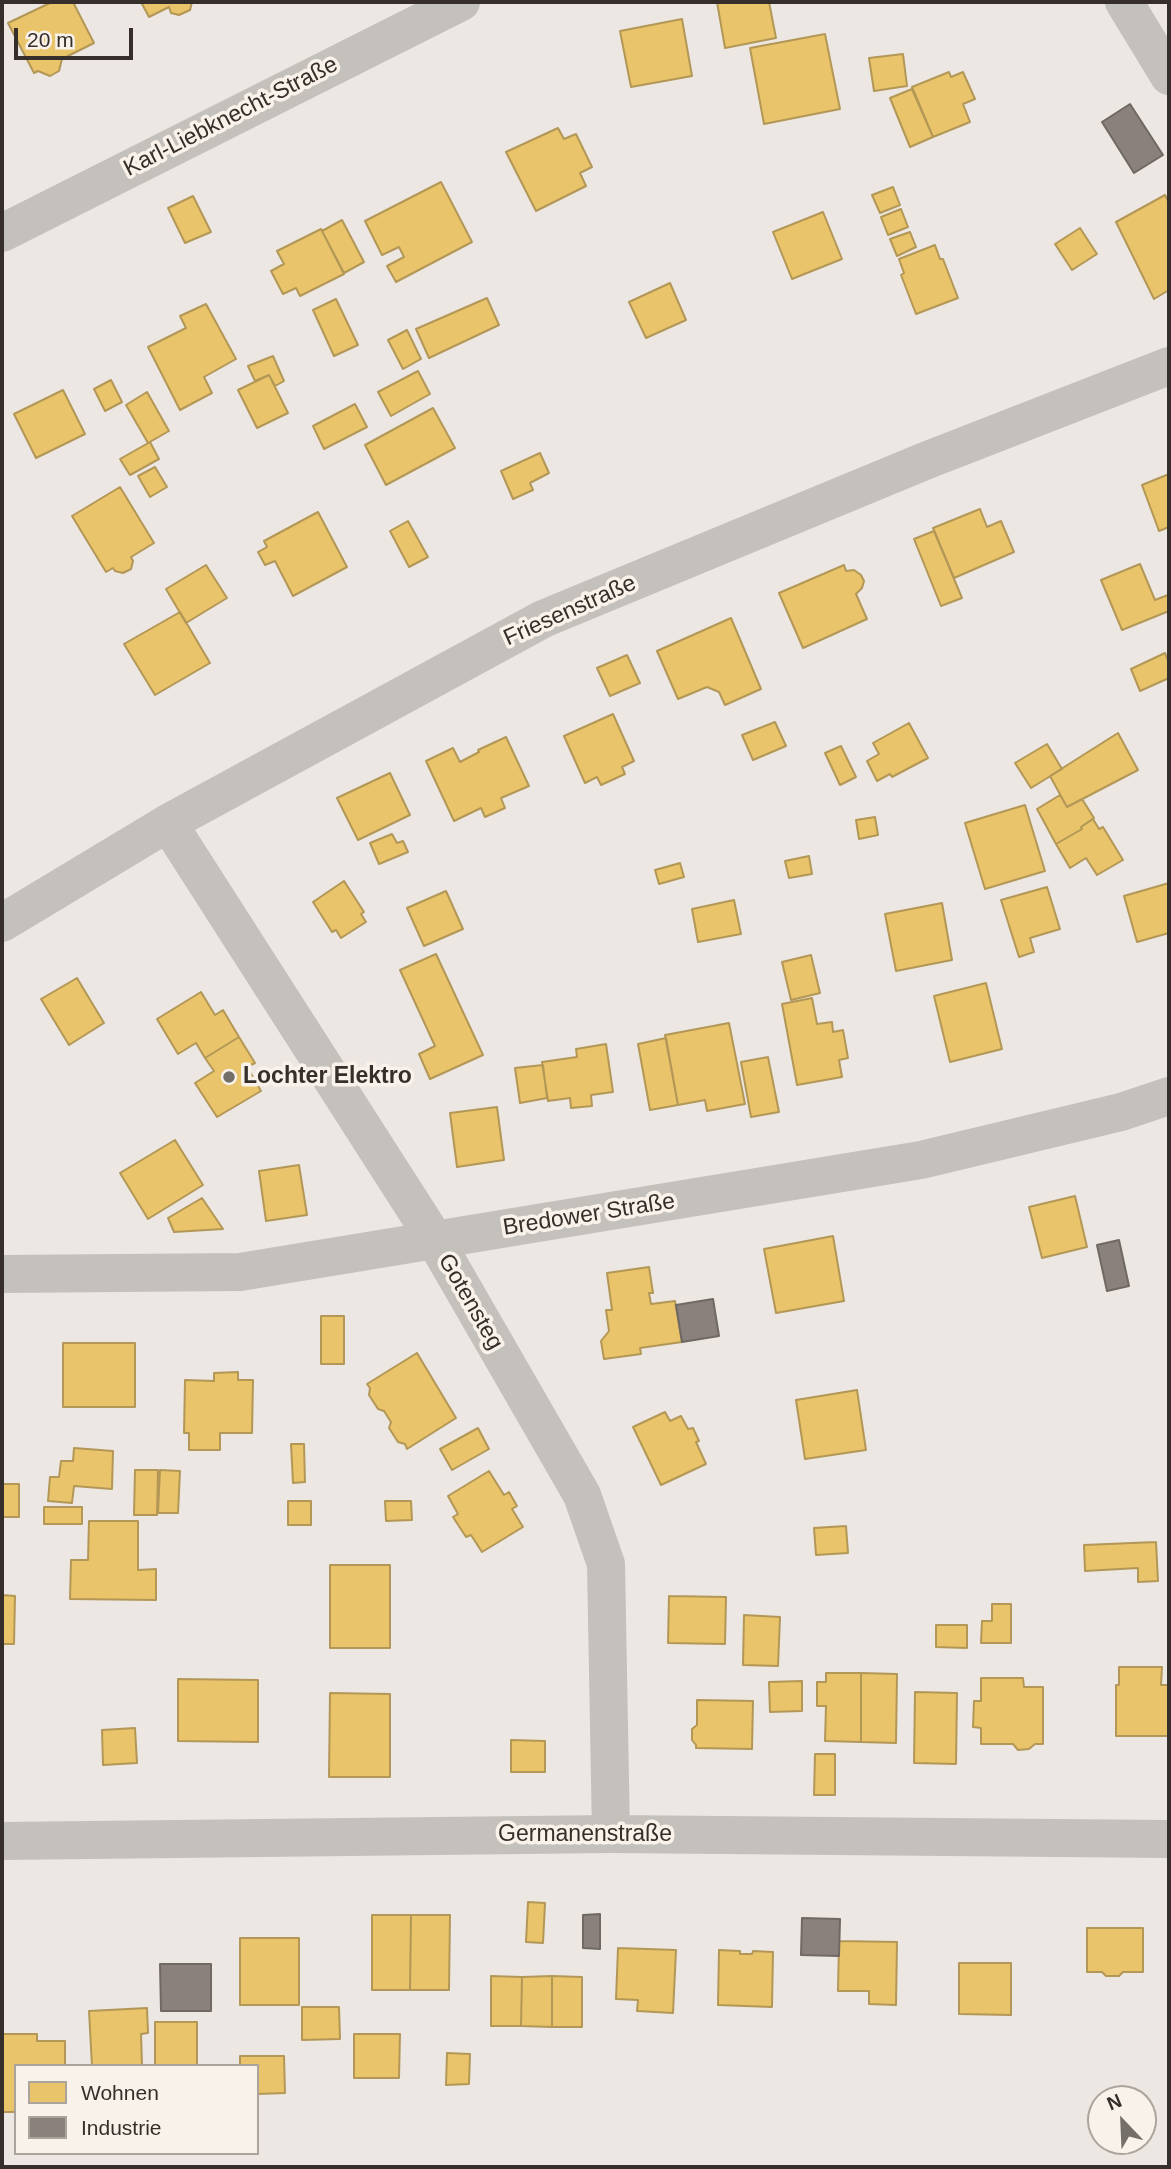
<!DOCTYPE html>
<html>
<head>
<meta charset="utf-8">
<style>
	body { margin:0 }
	#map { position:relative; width:1171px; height:2169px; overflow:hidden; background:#ece7e2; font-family:Helvetica,sans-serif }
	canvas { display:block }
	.frame { position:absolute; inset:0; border:4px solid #352e2a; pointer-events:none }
	.legend { position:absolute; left:14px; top:2064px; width:245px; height:91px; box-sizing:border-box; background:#f8f2ea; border:2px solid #aaa49d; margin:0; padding:9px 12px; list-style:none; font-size:21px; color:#352e2a }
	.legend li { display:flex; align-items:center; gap:14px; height:35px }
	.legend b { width:35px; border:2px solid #aaa49d }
	.north { position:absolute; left:1087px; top:2085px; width:70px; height:70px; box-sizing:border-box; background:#f8f2ea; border:2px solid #aaa49d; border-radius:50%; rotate:337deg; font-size:19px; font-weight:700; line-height:28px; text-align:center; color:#352e2a }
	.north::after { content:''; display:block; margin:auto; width:24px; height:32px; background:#756f6a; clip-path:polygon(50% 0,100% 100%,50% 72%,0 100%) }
	.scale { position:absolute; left:14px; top:28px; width:119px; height:32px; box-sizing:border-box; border:4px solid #352e2a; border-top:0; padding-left:9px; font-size:21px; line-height:24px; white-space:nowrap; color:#352e2a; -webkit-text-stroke:5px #f8f2ea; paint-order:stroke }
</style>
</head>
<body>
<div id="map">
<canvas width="1171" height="2169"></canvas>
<div class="frame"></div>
<ul class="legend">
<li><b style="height:19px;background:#e9c46a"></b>Wohnen</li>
<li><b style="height:19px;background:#8a817c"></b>Industrie</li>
</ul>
<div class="north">N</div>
<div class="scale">20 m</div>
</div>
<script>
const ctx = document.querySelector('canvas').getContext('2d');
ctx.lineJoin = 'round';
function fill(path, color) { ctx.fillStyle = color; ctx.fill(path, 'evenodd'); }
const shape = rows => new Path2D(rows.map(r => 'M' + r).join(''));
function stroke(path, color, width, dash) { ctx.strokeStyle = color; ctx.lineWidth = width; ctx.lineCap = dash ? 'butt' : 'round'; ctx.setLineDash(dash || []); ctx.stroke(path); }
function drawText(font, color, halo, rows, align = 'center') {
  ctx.font = font + ' Helvetica,sans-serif'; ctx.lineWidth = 7; ctx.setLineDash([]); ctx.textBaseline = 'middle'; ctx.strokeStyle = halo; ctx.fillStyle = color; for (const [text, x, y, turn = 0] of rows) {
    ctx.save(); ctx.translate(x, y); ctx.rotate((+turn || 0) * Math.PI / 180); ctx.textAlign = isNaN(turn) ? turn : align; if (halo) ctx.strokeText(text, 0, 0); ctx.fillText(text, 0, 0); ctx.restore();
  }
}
const homes = shape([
	[52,2,73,2,94,43,62,59,59,71,50,76,38,71,34,73,8,23,52,2],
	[141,2,192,2,190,10,179,15,171,13,169,7,149,17,141,2],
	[717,2,769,2,776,38,725,48,717,2],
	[682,19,692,76,631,87,620,31,682,19],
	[825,34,840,109,764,124,750,48,825,34],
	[903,54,907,86,874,91,869,58,903,54],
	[949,72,951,77,963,72,975,99,963,104,970,122,933,137,912,87,949,72],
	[912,89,933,137,910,147,890,98,912,89],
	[558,128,564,139,576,134,592,167,580,173,586,186,536,211,506,152,558,128],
	[441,182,472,242,396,282,387,266,404,257,399,247,382,255,365,221,441,182],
	[893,187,900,205,880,213,872,195,893,187],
	[1165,195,1169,203,1169,290,1154,299,1116,222,1165,195],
	[193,196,211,232,185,243,168,208,193,196],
	[901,209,908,227,888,235,881,217,901,209],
	[823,212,842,259,792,279,773,232,823,212],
	[342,220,364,262,344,273,322,231,342,220],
	[1080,228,1097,254,1072,270,1055,244,1080,228],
	[321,229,344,274,300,296,296,288,283,294,271,271,284,264,277,251,321,229],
	[910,232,916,247,897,256,890,239,910,232],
	[935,245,940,259,943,259,958,298,916,314,901,275,904,273,899,259,935,245],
	[670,283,686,320,646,338,629,302,670,283],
	[487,298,499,325,429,358,416,329,487,298],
	[336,299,358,345,334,356,313,310,336,299],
	[206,304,236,359,204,377,212,393,180,410,148,347,186,328,180,316,206,304],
	[407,330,421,359,403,369,388,340,407,330],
	[273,356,284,381,275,386,269,375,255,381,248,366,273,356],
	[418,371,430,394,391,416,378,392,418,371],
	[269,375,288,413,257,428,238,390,269,375],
	[111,380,122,402,105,411,94,389,111,380],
	[63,390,85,434,36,458,14,414,63,390],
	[147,392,169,431,148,443,126,405,147,392],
	[355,404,367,427,324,449,313,426,355,404],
	[433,408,455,448,386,485,365,445,433,408],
	[150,442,159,459,130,475,120,459,150,442],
	[540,453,549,473,530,483,533,490,513,499,501,471,540,453],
	[155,467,167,487,150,497,138,476,155,467],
	[1169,474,1169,527,1159,531,1142,485,1169,474],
	[120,487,154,543,131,557,133,561,131,569,123,573,115,571,113,568,106,572,72,516,120,487],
	[980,509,987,527,1001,521,1014,552,954,578,933,528,980,509],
	[318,512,347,567,293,596,275,561,265,565,258,552,267,547,264,541,318,512],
	[408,521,428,557,409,567,390,531,408,521],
	[934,531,962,598,941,606,914,539,934,531],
	[1140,564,1155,600,1168,595,1169,611,1122,630,1101,580,1140,564],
	[206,565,227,598,186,623,166,589,206,565],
	[844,565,846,571,854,570,861,575,864,581,862,588,856,594,867,619,803,648,779,593,844,565],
	[180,612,210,663,155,695,124,644,180,612],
	[731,618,761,689,725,705,719,692,707,687,678,699,657,651,731,618],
	[1165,653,1169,663,1169,678,1140,691,1131,669,1165,653],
	[627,655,640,683,610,696,597,668,627,655],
	[613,714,634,761,622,767,625,774,601,785,597,777,585,783,564,736,613,714],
	[775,722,786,746,753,760,742,735,775,722],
	[909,723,928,758,892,777,890,774,877,781,867,761,879,754,873,743,909,723],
	[1118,733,1138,770,1067,807,1050,776,1118,733],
	[506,737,529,786,501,798,505,808,485,817,481,808,454,821,426,761,453,748,460,762,479,752,478,750,506,737],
	[1047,744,1062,769,1031,788,1015,763,1047,744],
	[841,746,856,777,840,785,825,753,841,746],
	[390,773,410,815,358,840,337,798,390,773],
	[1060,795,1067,807,1082,799,1094,818,1081,827,1082,829,1056,844,1037,809,1060,795],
	[1025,805,1045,871,985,889,965,823,1025,805],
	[875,817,878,835,859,839,856,820,875,817],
	[1093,819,1099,829,1103,827,1123,860,1097,875,1086,858,1070,868,1056,844,1082,829,1081,827,1093,819],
	[392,834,397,843,403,841,408,852,379,864,370,843,392,834],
	[809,856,812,874,789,878,785,861,809,856],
	[680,863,684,877,659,884,655,870,680,863],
	[344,881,364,912,361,914,366,922,341,938,336,930,332,932,313,902,344,881],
	[1169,883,1169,933,1137,942,1124,896,1169,883],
	[1047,887,1060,929,1030,938,1034,952,1019,957,1001,900,1047,887],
	[446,891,463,929,424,946,407,908,446,891],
	[734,900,741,934,698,942,692,909,734,900],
	[942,903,952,960,896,971,885,914,942,903],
	[436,954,483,1055,430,1079,419,1054,435,1046,400,970,436,954],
	[811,955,820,993,791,1000,782,962,811,955],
	[77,978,104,1023,69,1045,41,999,77,978],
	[986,983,1002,1049,950,1062,934,996,986,983],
	[201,992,215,1015,223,1010,239,1037,205,1058,196,1043,178,1054,157,1019,201,992],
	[812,998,817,1024,832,1022,833,1032,843,1030,848,1058,839,1060,842,1077,797,1085,782,1004,812,998],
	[729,1023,745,1104,707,1111,705,1100,678,1105,665,1035,729,1023],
	[239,1037,255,1063,247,1067,261,1091,217,1117,195,1083,214,1071,205,1058,239,1037],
	[666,1038,678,1105,650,1110,638,1044,666,1038],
	[606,1044,613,1092,591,1095,592,1106,571,1108,570,1098,548,1101,542,1062,577,1057,576,1049,606,1044],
	[768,1057,779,1112,751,1117,741,1062,768,1057],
	[543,1065,547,1098,520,1103,515,1068,543,1065],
	[497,1107,504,1160,457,1167,450,1113,497,1107],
	[175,1140,203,1185,148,1219,120,1173,175,1140],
	[299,1165,307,1215,266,1221,259,1171,299,1165],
	[1075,1196,1087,1247,1042,1258,1029,1207,1075,1196],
	[202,1198,223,1229,174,1232,168,1218,202,1198],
	[833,1236,844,1301,776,1313,764,1249,833,1236],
	[649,1267,653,1293,649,1293,651,1304,675,1301,682,1342,640,1348,641,1354,604,1359,601,1341,609,1331,606,1310,612,1310,607,1273,649,1267],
	[321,1316,344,1316,344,1364,321,1364,321,1316],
	[63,1343,135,1343,135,1407,63,1407,63,1343],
	[417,1353,456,1418,407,1449,405,1444,398,1442,389,1428,391,1422,384,1411,378,1409,369,1395,370,1388,367,1384,417,1353],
	[238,1372,238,1380,253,1380,252,1433,220,1433,220,1450,189,1450,189,1433,184,1433,185,1380,214,1381,214,1373,238,1372],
	[857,1390,866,1450,805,1459,796,1400,857,1390],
	[665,1412,670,1421,681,1416,688,1429,693,1428,699,1441,696,1442,706,1464,661,1485,633,1427,665,1412],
	[478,1428,489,1449,452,1470,440,1449,478,1428],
	[291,1444,304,1444,305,1482,293,1483,291,1444],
	[74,1448,113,1451,112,1489,74,1486,72,1503,48,1501,50,1477,59,1477,61,1461,73,1461,74,1448],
	[135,1470,158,1470,157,1515,134,1515,135,1470],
	[160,1470,180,1471,178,1513,158,1513,160,1470],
	[489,1471,504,1495,509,1492,517,1506,512,1509,523,1527,482,1552,471,1535,466,1537,453,1517,458,1514,448,1496,489,1471],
	[2,1484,19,1484,19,1517,2,1517,2,1484],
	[288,1501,311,1501,311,1525,288,1525,288,1501],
	[385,1501,411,1501,412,1520,386,1521,385,1501],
	[44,1507,82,1507,82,1524,44,1524,44,1507],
	[89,1521,138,1521,138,1570,156,1569,156,1600,70,1599,71,1560,88,1560,89,1521],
	[846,1526,848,1553,816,1555,814,1528,846,1526],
	[1156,1542,1158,1581,1138,1582,1138,1568,1085,1571,1084,1545,1156,1542],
	[330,1565,390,1565,390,1648,330,1648,330,1565],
	[2,1595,15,1596,14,1644,2,1644,2,1595],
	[669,1596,726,1597,725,1644,668,1643,669,1596],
	[992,1604,1011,1604,1011,1643,981,1643,982,1621,992,1621,992,1604],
	[744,1615,780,1617,778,1666,743,1665,744,1615],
	[936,1625,967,1625,967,1648,936,1647,936,1625],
	[1119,1667,1162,1667,1161,1685,1169,1685,1169,1736,1116,1736,1116,1685,1119,1685,1119,1667],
	[826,1673,861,1673,861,1742,825,1741,826,1706,817,1706,817,1682,826,1682,826,1673],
	[861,1673,897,1674,896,1743,861,1742,861,1673],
	[981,1678,1023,1678,1024,1687,1043,1687,1043,1744,1035,1744,1029,1749,1018,1750,1013,1744,981,1744,981,1728,973,1727,974,1701,981,1701,981,1678],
	[178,1679,258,1680,258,1742,178,1741,178,1679],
	[802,1681,802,1711,770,1712,769,1682,802,1681],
	[915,1692,957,1693,956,1764,914,1763,915,1692],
	[330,1693,390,1694,390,1777,329,1777,330,1693],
	[697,1700,753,1701,752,1749,696,1748,696,1745,692,1740,692,1729,697,1725,697,1700],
	[135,1728,137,1763,103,1765,102,1730,135,1728],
	[511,1740,545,1741,545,1772,511,1772,511,1740],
	[815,1754,835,1754,835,1795,814,1795,815,1754],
	[528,1902,545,1903,543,1943,526,1942,528,1902],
	[372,1915,411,1915,410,1990,372,1990,372,1915],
	[411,1915,450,1915,449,1990,410,1990,411,1915],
	[1087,1928,1143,1928,1143,1972,1123,1972,1119,1976,1106,1976,1102,1972,1087,1972,1087,1928],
	[240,1938,299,1938,299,2005,240,2005,240,1938],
	[839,1941,897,1942,896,2005,869,2004,869,1991,838,1991,839,1941],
	[618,1948,676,1950,673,2013,637,2011,638,2000,616,1999,618,1948],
	[719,1950,740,1951,740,1954,752,1954,753,1951,773,1952,772,2007,718,2005,719,1950],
	[959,1963,1011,1963,1011,2015,959,2014,959,1963],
	[491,1976,522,1977,521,2026,491,2026,491,1976],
	[552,1976,582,1977,582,2027,552,2027,552,1976],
	[552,1976,552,2027,521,2026,522,1977,552,1976],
	[302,2007,339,2007,340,2039,302,2040,302,2007],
	[147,2008,148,2033,141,2034,142,2066,92,2066,89,2011,147,2008],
	[155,2022,197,2022,197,2066,155,2066,155,2022],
	[2,2034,37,2034,37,2041,65,2041,65,2066,16,2066,16,2112,2,2112,2,2034],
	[354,2034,400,2034,399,2078,354,2078,354,2034],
	[447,2053,470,2054,469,2084,446,2085,447,2053],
	[240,2056,284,2056,285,2093,257,2094,257,2066,240,2066,240,2056]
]);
fill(homes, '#e9c46a');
stroke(homes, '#b39757', 2);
const industry = shape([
	[1130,104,1163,155,1134,173,1102,122,1130,104],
	[1119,1240,1129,1286,1107,1291,1097,1245,1119,1240],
	[713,1299,719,1336,682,1342,676,1305,713,1299],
	[600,1914,600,1949,583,1948,583,1915,600,1914],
	[802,1918,840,1919,839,1956,801,1955,802,1918],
	[160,1964,211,1964,211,2011,161,2011,160,1964]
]);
fill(industry, '#8a817c');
stroke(industry, '#706863', 2);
stroke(shape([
	[1124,2,1169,76],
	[2,233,461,2],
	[168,823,435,1240,582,1495,606,1564,611,1834],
	[2,923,168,823,543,619,925,461,1169,366],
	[2,1274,240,1272,921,1160,1121,1112,1169,1096],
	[2,1841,611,1834,1169,1839]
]), '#c4c0bb', 38);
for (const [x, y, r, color] of [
	[229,1077,7,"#756f6a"]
]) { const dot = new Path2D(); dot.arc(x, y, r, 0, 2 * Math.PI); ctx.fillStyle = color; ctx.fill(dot); stroke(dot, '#f8f2ea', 2.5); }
drawText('23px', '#352e2a', '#f8f2ea', [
	["Karl-Liebknecht-Straße",231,117,-27],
	["Friesenstraße",570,611,-24],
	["Bredower Straße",589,1215,-9],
	["Gotensteg",470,1302,60],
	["Germanenstraße",585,1835]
]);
drawText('bold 23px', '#352e2a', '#f8f2ea', [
	["Lochter Elektro",243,1077]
], 'left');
</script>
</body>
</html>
